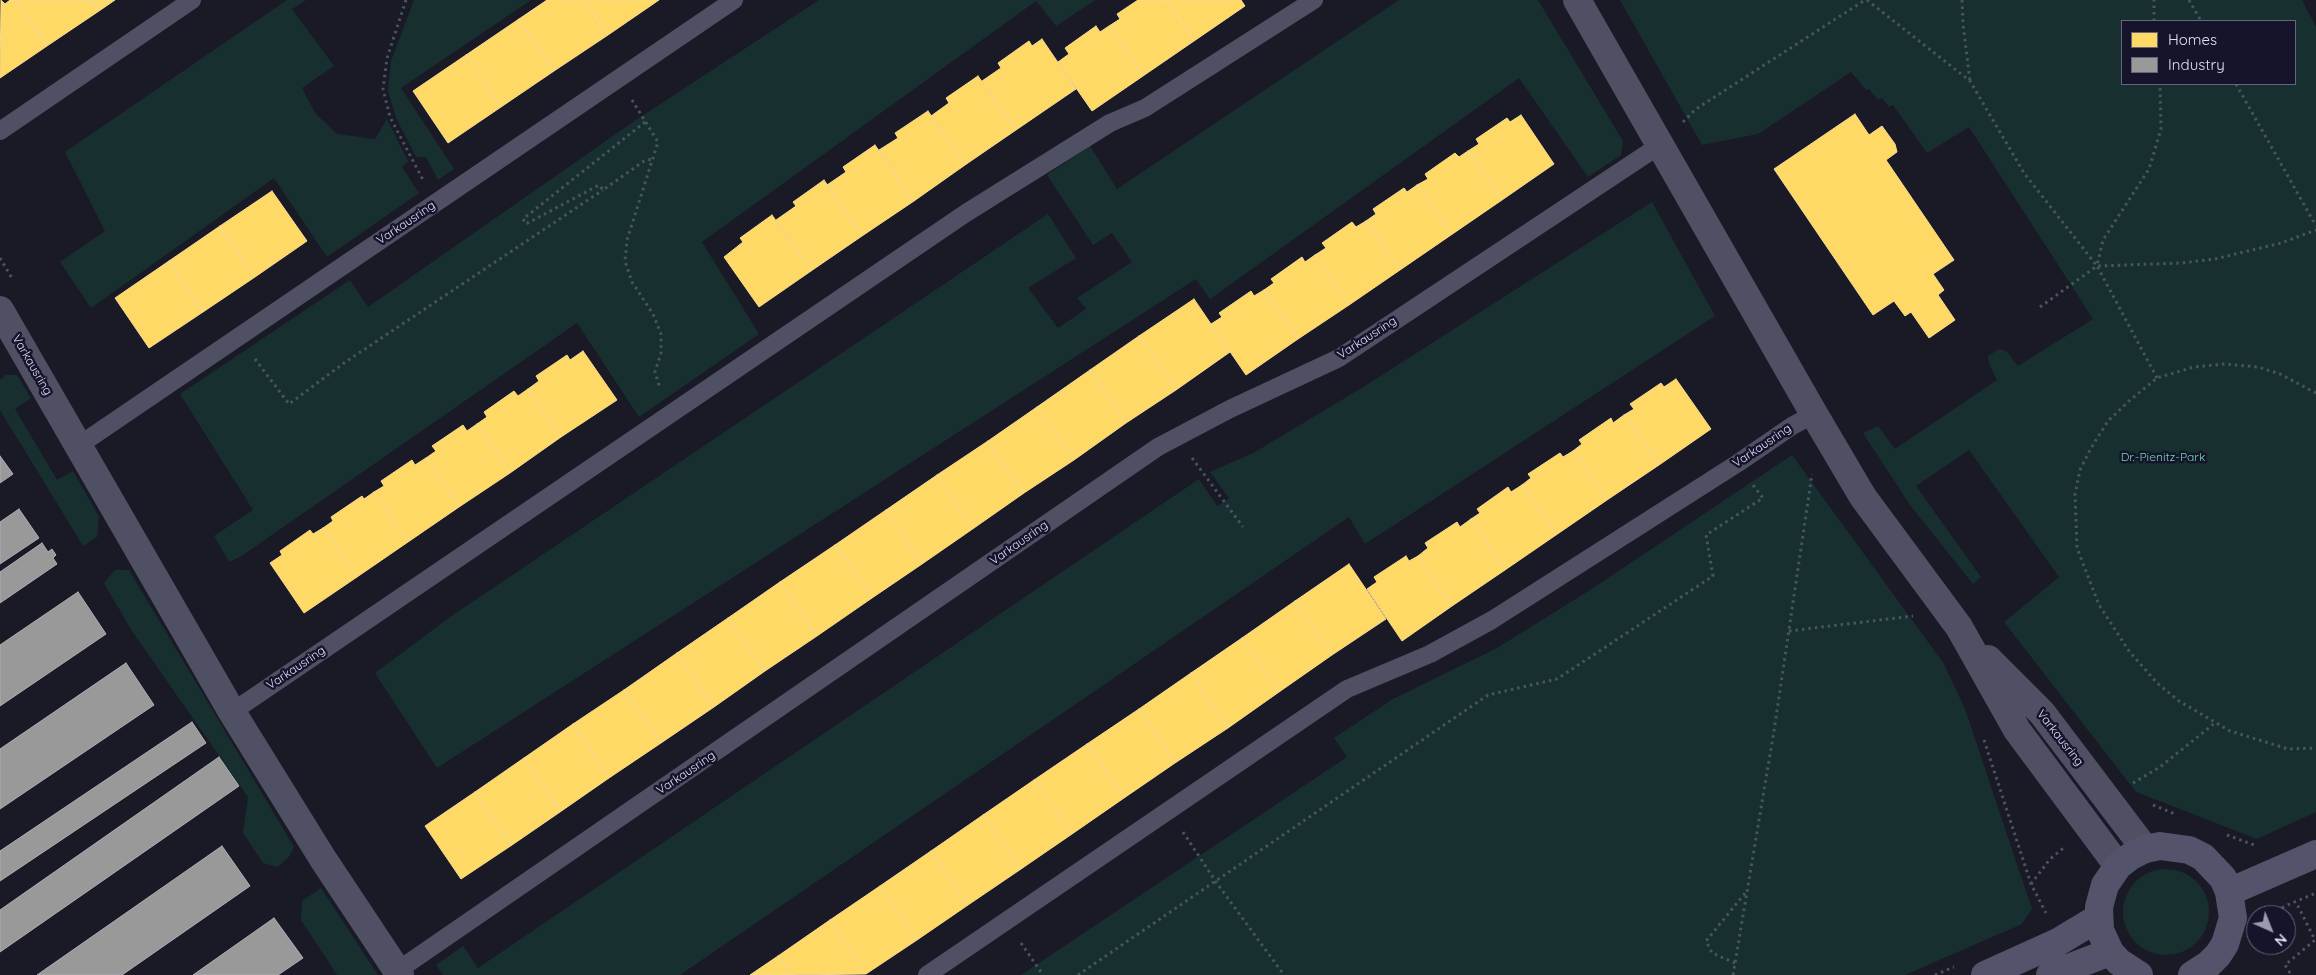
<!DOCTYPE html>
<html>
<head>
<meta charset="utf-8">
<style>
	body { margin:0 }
	#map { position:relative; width:2316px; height:975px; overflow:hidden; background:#1a1926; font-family:Quicksand,sans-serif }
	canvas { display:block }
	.legend { position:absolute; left:2121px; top:20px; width:175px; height:65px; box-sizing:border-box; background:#15142b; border:1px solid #66667f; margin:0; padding:6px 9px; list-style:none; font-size:15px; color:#e0e0fc }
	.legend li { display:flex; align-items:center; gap:10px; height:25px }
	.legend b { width:25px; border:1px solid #66667f }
	.north { position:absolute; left:2246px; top:905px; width:50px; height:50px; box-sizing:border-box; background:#15142b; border:1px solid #66667f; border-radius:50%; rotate:136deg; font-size:14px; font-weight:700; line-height:20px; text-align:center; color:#e0e0fc }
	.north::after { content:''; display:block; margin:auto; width:18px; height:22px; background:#9b9ab1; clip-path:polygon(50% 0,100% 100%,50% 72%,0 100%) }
</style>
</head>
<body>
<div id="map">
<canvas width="2316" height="975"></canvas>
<ul class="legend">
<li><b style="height:14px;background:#ffd966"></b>Homes</li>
<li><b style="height:14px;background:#999"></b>Industry</li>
</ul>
<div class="north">N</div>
</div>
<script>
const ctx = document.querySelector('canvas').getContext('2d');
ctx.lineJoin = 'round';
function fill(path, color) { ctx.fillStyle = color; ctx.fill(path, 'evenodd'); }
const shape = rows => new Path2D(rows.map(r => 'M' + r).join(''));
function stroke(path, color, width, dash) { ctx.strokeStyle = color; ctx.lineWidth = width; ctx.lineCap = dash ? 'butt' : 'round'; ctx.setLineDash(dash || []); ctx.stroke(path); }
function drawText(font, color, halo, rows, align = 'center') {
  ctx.font = font + ' Quicksand,sans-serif'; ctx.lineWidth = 5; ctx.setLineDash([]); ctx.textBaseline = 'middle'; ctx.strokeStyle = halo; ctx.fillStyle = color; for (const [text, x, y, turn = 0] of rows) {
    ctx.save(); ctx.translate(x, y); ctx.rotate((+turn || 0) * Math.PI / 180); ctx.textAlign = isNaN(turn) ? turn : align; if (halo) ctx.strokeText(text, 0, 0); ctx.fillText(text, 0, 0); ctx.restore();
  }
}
fill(shape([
	[287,0,306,0,292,9,334,66,302,88,315,113,337,134,375,139,387,119,408,161,402,167,419,193,327,257,274,178,91,308,60,262,105,231,65,152],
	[414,0,531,0,401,88,454,169,438,180,426,157,416,157,396,118,388,91,391,61],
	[819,0,1095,0,1056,26,1036,1,702,242,759,334,639,417,577,323,243,555,229,562,214,536,253,510,180,394,350,280,368,307,633,122],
	[1399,0,1538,0,1623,141,1621,155,1588,177,1519,78,1210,299,1196,279,437,768,375,673,450,617,1048,214,1076,258,1028,288,1058,328,1086,309,1077,298,1132,262,1112,233,1093,245,1047,175,1090,146,1117,189],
	[1620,0,2302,0,2316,27,2316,812,2257,839,2136,792,2004,622,2059,577,1969,450,1916,486,1981,577,1973,584,1910,505,1863,433,1878,426,1895,449,1997,380,1989,364,1988,356,1999,349,2007,352,2018,366,2093,319,1969,127,1927,153,1893,105,1889,107,1882,98,1878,100,1869,89,1866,90,1851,72,1758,134,1702,145],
	[2122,21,2295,21,2295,84,2122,84],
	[1652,202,1715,316,1365,544,1349,517,680,975,443,975,436,965,463,946,478,968,1199,479,1217,506,1224,502,1229,498,1210,472,1255,452,1365,386],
	[6,375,17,375,31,398,15,409,57,480,73,471,99,517,97,537,83,546,0,410,0,380],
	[1792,455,1944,664,1965,709,2032,909,2022,924,1905,975,1021,975,1347,757,1334,738,1393,699,1497,648,1587,592],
	[115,570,129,570,294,847,289,857,277,867,263,863,243,833,248,797,132,631,104,583],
	'2123 912a43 43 0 1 1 86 0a43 43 0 1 1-86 0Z',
	[321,888,378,975,337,975,301,920,302,901]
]), '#17302f');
const homes = shape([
	[1,0,5,4,10,0,16,0,47,46,0,78,1,0],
	[16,0,91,0,99,11,47,46,16,0],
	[91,0,115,0,99,11,91,0],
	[547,0,584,0,608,35,554,71,519,19,547,0],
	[584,0,659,0,608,35,584,0],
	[1138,0,1166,0,1194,41,1143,76,1109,26,1120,19,1117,14,1138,0],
	[1166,0,1241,0,1245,6,1194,41,1166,0],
	[519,19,554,71,501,107,466,55,519,19],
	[1096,26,1100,32,1109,26,1143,76,1092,111,1058,62,1069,54,1065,48,1096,26],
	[1042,39,1076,89,1016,130,982,81,1001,68,998,63,1029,41,1032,46,1042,39],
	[466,55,501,107,448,143,413,91,466,55],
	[978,76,1016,130,965,165,931,116,949,103,946,98,978,76],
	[928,111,965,165,914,201,879,150,898,138,895,133,928,111],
	[1855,114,1869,135,1882,126,1895,144,1897,152,1886,160,1954,260,1933,274,1944,290,1938,295,1955,320,1929,338,1911,312,1905,316,1894,301,1873,315,1774,169,1855,114],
	[1521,115,1554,164,1502,200,1468,151,1479,144,1476,139,1507,118,1510,122,1521,115],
	[875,145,914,201,862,236,827,185,846,172,843,167,875,145],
	[1468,151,1502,200,1451,235,1417,185,1428,179,1425,174,1455,153,1459,157,1468,151],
	[824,180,862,236,811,271,776,220,796,206,793,202,824,180],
	[1417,185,1451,235,1400,270,1366,221,1376,214,1373,209,1404,188,1407,192,1417,185],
	[272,191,307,241,255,277,220,226,272,191],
	[772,215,811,271,759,307,724,257,743,242,740,238,772,215],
	[1366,221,1400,270,1349,305,1315,255,1326,248,1322,243,1352,222,1356,227,1366,221],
	[220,226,255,277,203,312,169,261,220,226],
	[1315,255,1349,305,1298,339,1264,290,1274,283,1271,279,1302,257,1305,262,1315,255],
	[169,261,203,312,149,348,115,298,169,261],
	[1264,290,1298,339,1246,375,1211,324,1222,317,1219,313,1251,291,1254,296,1264,290],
	[1194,299,1230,352,1176,390,1139,336,1194,299],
	[1139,336,1176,390,1126,423,1090,370,1139,336],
	[583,351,617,400,561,437,528,389,539,381,536,376,567,355,570,360,583,351],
	[1090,370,1126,423,1074,460,1037,407,1090,370],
	[1676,379,1711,429,1659,465,1624,415,1634,409,1630,404,1661,383,1664,387,1676,379],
	[528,389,561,437,510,473,477,424,487,417,484,412,514,391,518,396,528,389],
	[1037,407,1074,460,1024,493,988,441,1037,407],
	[1624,415,1659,465,1607,500,1573,451,1582,444,1579,440,1611,418,1613,423,1624,415],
	[477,424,510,473,459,507,426,458,436,451,432,446,463,425,467,431,477,424],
	[988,441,1024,493,974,528,937,475,988,441],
	[1573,451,1607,500,1556,535,1522,485,1531,478,1528,474,1560,453,1563,457,1573,451],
	[426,458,459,507,408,542,374,492,384,486,381,481,412,460,415,465,426,458],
	[937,475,974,528,922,564,886,510,937,475],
	[1522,485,1556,535,1505,570,1471,519,1480,513,1477,509,1508,487,1511,492,1522,485],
	[374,492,408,542,357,577,323,528,333,521,331,517,362,496,364,499,374,492],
	[886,510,922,564,872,598,835,545,886,510],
	[1471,519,1505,570,1452,606,1418,556,1428,548,1425,543,1457,522,1460,527,1471,519],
	[323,528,357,577,304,613,270,563,282,555,280,551,310,530,313,534,323,528],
	[835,545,872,598,817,636,780,582,835,545],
	[1406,556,1409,561,1418,556,1452,606,1402,641,1367,589,1377,582,1374,577,1406,556],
	[1349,564,1386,619,1332,655,1295,601,1349,564],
	[780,582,817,636,765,671,728,618,780,582],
	[1295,601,1332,655,1279,692,1242,638,1295,601],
	[728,618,765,671,714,707,677,653,728,618],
	[1242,638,1279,692,1228,728,1191,673,1242,638],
	[677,653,714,707,661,743,624,690,677,653],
	[1191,673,1228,728,1175,763,1139,709,1191,673],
	[624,690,661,743,609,778,573,724,624,690],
	[1139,709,1175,763,1124,798,1087,744,1139,709],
	[573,724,609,778,560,812,524,758,573,724],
	[1087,744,1124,798,1072,834,1034,780,1087,744],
	[524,758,560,812,512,845,475,792,524,758],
	[1034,780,1072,834,1021,869,983,815,1034,780],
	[475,792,512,845,461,879,425,826,475,792],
	[983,815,1021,869,968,905,931,851,983,815],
	[931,851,968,905,917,940,880,886,931,851],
	[880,886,917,940,866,974,830,920,880,886],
	[830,920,866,974,791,975,778,956,830,920],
	[778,956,791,975,750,975,778,956]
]);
fill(homes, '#ffd966');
stroke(homes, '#f6db93', 1);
const industry = shape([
	[0,456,13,474,0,483,0,456],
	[19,509,39,538,0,564,0,522,19,509],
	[42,543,48,552,52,549,56,555,53,558,57,564,0,603,0,572,42,543],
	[78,592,106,634,0,706,0,645,78,592],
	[126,663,154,705,0,809,0,749,126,663],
	[192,722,206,743,0,881,0,851,192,722],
	[219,757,239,786,0,952,0,910,219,757],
	[222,846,250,886,122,975,37,975,222,846],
	[274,918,303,958,278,975,193,975,274,918]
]);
fill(industry, '#999');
stroke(industry, '#aeaeb7', 1);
stroke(shape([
	[406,0,387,58,383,89,390,117,423,180],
	[1867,0,1970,81,2024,173,2097,266],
	[1962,0,1963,24,1970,81],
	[2189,0,2201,21],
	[2154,21,2154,0],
	[2236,84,2316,226],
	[632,100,658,142,627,240,625,261,632,282,653,314,661,334,661,353,655,372,660,388],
	[645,122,523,219,526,224,599,185,603,190,644,161,652,159],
	[1683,122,1696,109,1865,0],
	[0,258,13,280],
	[2040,307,2097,266,2182,263,2215,259,2281,243,2316,230],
	[255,359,289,404,344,363,603,190],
	[2157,378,2097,266,2103,240,2149,169,2161,129,2160,84],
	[2316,393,2280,374,2258,367,2225,364,2194,367,2157,378,2129,401,2108,421,2091,448,2080,470,2075,494,2077,548,2099,605,2129,651,2157,683,2179,701,2230,731,2288,749,2316,748],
	[1192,458,1243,527],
	[1789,631,1913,616],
	[1984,740,2031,884,2046,913],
	[2133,783,2160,767,2215,723],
	[2153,805,2175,814],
	[1183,832,1216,882,1284,975],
	[2227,835,2254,845],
	[2031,884,2050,859,2066,846],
	[2271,915,2285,906,2316,893],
	[1021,943,1043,975],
	[1735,963,1712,953,1706,941,1746,892],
	[2290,973,2285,965,2315,940,2296,902],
	[1078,975,1488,695,1557,679,1713,576,1706,535,1763,498,1753,485],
	[1733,975,1774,731,1812,474],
	[1935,975,1954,967]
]), '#485561', 3, [2.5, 4]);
stroke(shape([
	[0,131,192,0],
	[78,446,734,0],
	[232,712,966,213,1110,123,1145,108,1314,0],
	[397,971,1158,447,1230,409,1339,358,1660,145],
	[927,975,1347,689,1430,654,1492,620,1738,463,1792,426,1814,414]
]), '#505065', 18);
stroke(shape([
	[1577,0,1814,414,1863,497,1959,627,2017,730,2118,866],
	[0,310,232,712,323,859,400,975],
	[1988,659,2042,713,2145,849]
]), '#505065', 28);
stroke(shape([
	[2229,892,2316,854],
	[1985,975,2058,942,2098,918],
	[2050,975,2110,952],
	[2139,975,2119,962,2110,952,2100,930,2099,907,2105,885,2118,866,2131,856,2145,849,2160,846,2189,850,2203,857,2223,878,2229,892,2233,918,2225,944,2218,955,2209,964,2192,975]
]), '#53546b', 28);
drawText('12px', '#e0e0fc', '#15142b', [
	["Varkausring",406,223,-34],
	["Varkausring",1367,338,-33],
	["Varkausring",32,365,60],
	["Varkausring",1762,446,-34],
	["Varkausring",1019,543,-35],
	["Varkausring",296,668,-34],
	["Varkausring",2060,738,52],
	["Varkausring",686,773,-34]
]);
drawText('12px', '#70d8b4', '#15142b', [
	["Dr.-Pienitz-Park",2163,457]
]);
</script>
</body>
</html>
